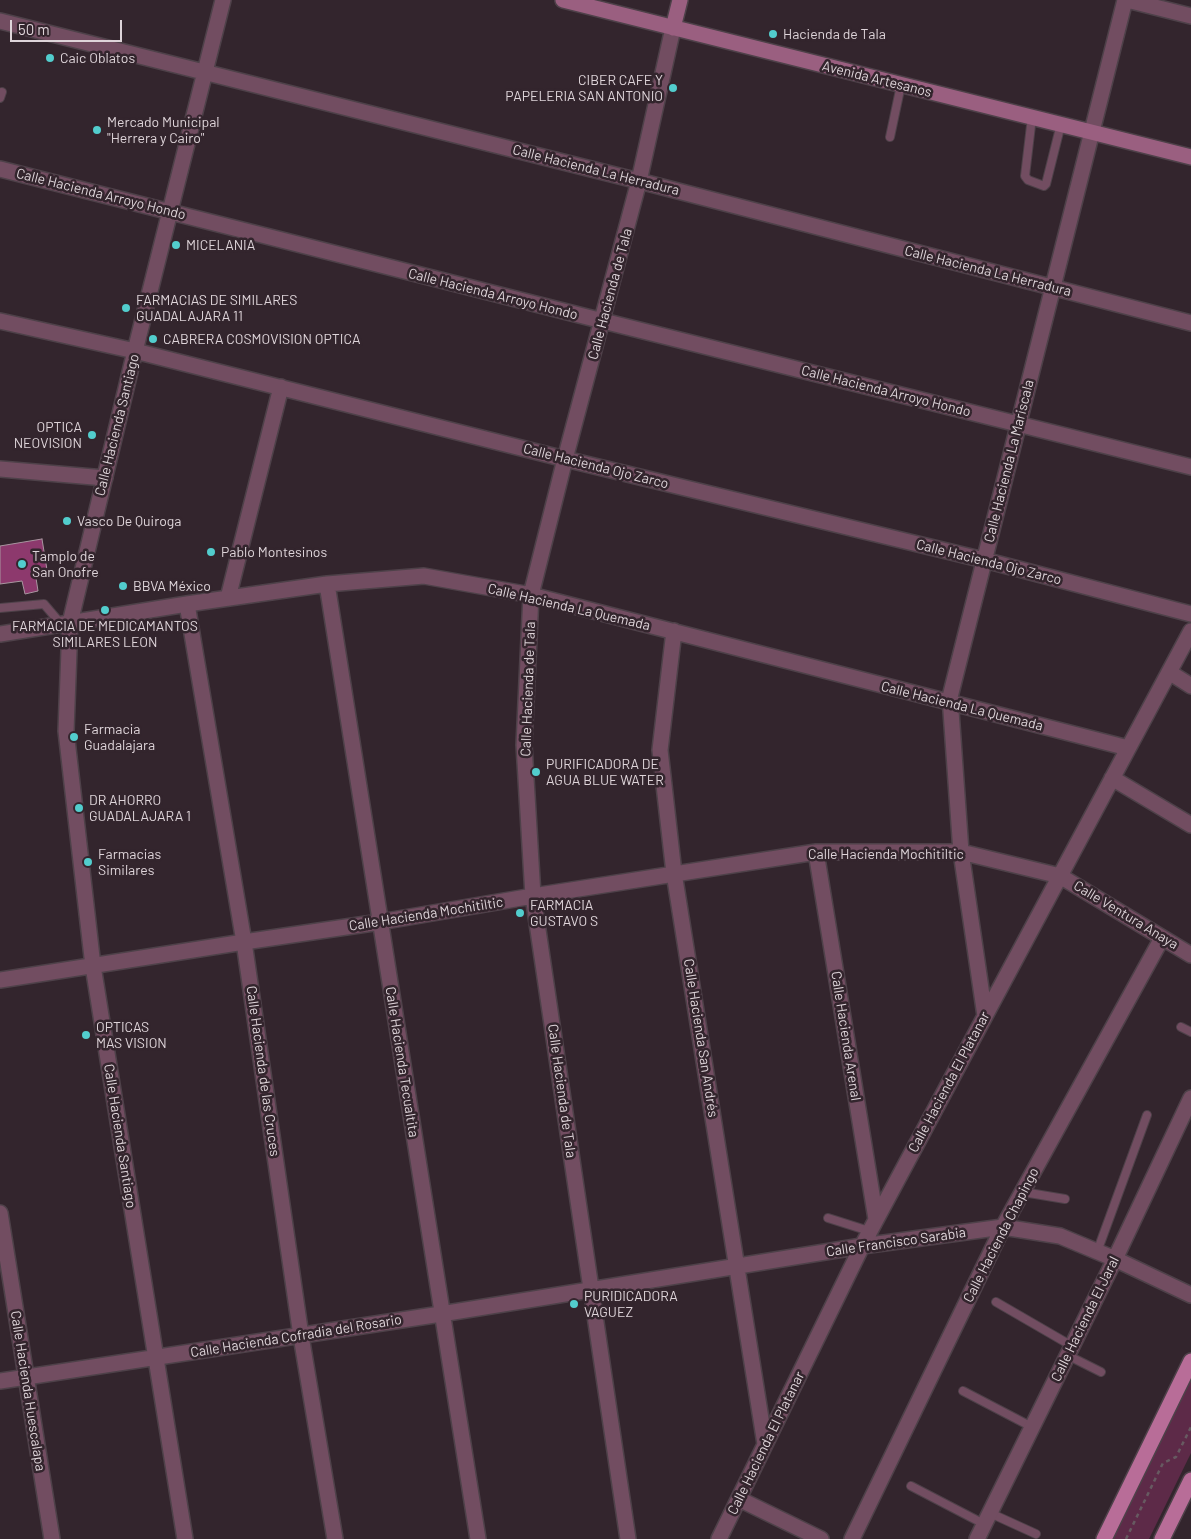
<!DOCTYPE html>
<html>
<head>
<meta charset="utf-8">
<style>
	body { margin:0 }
	#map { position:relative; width:1191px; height:1539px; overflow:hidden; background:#33252d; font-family:Barlow,sans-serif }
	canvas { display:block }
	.scale { position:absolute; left:10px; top:20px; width:112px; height:22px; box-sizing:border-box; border:2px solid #ded4d9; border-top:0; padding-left:6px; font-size:15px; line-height:18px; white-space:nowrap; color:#ded4d9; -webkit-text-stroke:4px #33252d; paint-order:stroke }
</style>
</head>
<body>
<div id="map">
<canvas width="1191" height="1539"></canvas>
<div class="scale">50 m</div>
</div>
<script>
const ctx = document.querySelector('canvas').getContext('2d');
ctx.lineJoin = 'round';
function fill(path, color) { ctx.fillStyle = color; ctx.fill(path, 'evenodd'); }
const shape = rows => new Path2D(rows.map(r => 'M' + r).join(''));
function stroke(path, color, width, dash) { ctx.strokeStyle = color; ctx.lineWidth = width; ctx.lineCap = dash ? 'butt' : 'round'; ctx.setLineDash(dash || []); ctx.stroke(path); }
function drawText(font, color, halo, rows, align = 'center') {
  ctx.font = font + ' Barlow,sans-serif'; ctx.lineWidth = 5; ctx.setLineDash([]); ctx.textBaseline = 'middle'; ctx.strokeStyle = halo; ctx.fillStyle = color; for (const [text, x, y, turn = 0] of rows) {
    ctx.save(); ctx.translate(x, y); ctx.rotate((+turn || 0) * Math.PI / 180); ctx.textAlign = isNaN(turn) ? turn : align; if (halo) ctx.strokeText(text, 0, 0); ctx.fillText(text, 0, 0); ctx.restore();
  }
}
fill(shape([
	[1191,1380,1191,1453,1149,1539,1112,1539]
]), '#5d2a48');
const building = shape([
	[42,539,48,576,36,578,38,591,25,594,22,581,0,584,0,546,42,539]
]);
fill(building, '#8d396d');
stroke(building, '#a996a0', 1);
const lane = shape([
	[0,98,2,92],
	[1032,117,1025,176,1028,180,1044,186,1046,184,1061,124],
	[890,137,901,85],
	[0,608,44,604,61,624],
	[1181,1027,1191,1032],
	[1023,1192,1065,1199],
	[828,1218,869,1231],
	[1097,1252,1147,1115],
	[996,1302,1072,1346],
	[1067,1355,1101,1372],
	[963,1391,1032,1427],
	[911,1486,984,1524],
	[990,1513,1036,1534]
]);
const street = shape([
	[1127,0,1191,16],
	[0,21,639,181,1191,323],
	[0,169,603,321,1191,467],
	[0,321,135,351,565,459,984,560,1191,614],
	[0,469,105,478],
	[327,584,478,1539],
	[228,598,281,387],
	[187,604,244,942,301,1336,335,1539],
	[674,631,660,750,674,873,765,1444],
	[0,634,187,604,327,584,424,576,531,595,1128,748],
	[1169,672,1191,686],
	[1112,778,1191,825],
	[816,852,876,1219],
	[0,980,244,942,380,922,533,896,816,852,961,852,1060,876,1191,955],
	[985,1016,961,852,950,697,1125,0],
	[0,1213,52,1539],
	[0,1381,441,1314,862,1246,1003,1227,1060,1236,1115,1259,1191,1295],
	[739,1499,821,1539],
	[185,1539,93,966,66,731,70,623,135,351,223,0],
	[628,1539,533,896,524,745,531,595,565,459,639,181,673,28],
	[719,1539,862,1246,1191,631],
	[852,1539,1003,1227,1162,938],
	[977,1539,1115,1259,1191,1098]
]);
const secondary = shape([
	[563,0,1191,157],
	[673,28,680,0]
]);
const primary = shape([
	[1104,1539,1191,1361],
	[1162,1539,1191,1480]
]);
stroke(lane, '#4e4149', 10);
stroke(street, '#4e4149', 18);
stroke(secondary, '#4e4149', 18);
stroke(primary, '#4e4149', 18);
stroke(shape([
	[1126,1539,1163,1463,1176,1457,1191,1427]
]), '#675a61', 2.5, [4, 4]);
stroke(lane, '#724d61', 8);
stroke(street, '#724d61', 15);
stroke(secondary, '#9a5f80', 15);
stroke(primary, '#b86d98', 15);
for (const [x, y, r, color] of [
	[773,34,5,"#52cdcd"],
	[50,58,5,"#52cdcd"],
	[673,88,5,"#52cdcd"],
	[97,130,5,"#52cdcd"],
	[176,245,5,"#52cdcd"],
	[126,308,5,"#52cdcd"],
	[153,339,5,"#52cdcd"],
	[92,435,5,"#52cdcd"],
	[67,521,5,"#52cdcd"],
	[211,552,5,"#52cdcd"],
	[22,564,5,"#52cdcd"],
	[123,586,5,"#52cdcd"],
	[105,610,5,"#52cdcd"],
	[74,737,5,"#52cdcd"],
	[536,772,5,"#52cdcd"],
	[79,808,5,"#52cdcd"],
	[88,862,5,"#52cdcd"],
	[520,913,5,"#52cdcd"],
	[86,1035,5,"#52cdcd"],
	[574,1304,5,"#52cdcd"]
]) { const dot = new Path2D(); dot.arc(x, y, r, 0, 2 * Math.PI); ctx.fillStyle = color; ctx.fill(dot); stroke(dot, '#33252d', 2); }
drawText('14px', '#ded4d9', '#33252d', [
	["Hacienda de Tala",783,34],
	["Caic Oblatos",60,58],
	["CIBER CAFE Y",663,80,"right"],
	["PAPELERIA SAN ANTONIO",663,96,"right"],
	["Mercado Municipal",107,122],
	["\"Herrera y Cairo\"",107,138],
	["MICELANIA",186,245],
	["FARMACIAS DE SIMILARES",136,300],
	["GUADALAJARA 11",136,316],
	["CABRERA COSMOVISION OPTICA",163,339],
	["OPTICA",82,427,"right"],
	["NEOVISION",82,443,"right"],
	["Vasco De Quiroga",77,521],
	["Pablo Montesinos",221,552],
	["Tamplo de",32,556],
	["San Onofre",32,572],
	["BBVA México",133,586],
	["FARMACIA DE MEDICAMANTOS",105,626,"center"],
	["SIMILARES LEON",105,642,"center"],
	["Farmacia",84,729],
	["Guadalajara",84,745],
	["PURIFICADORA DE",546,764],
	["AGUA BLUE WATER",546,780],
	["DR AHORRO",89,800],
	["GUADALAJARA 1",89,816],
	["Farmacias",98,854],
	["Similares",98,870],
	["FARMACIA",530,905],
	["GUSTAVO S",530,921],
	["OPTICAS",96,1027],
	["MAS VISION",96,1043],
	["PURIDICADORA",584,1296],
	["VAGUEZ",584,1312]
], 'left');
drawText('14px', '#ded4d9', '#33252d', [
	["Avenida Artesanos",877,79,14],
	["Calle Hacienda La Herradura",596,170,14],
	["Calle Hacienda Arroyo Hondo",101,194,14],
	["Calle Hacienda La Herradura",988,271,14],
	["Calle Hacienda Arroyo Hondo",493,294,14],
	["Calle Hacienda de Tala",610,294,-75],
	["Calle Hacienda Arroyo Hondo",886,391,14],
	["Calle Hacienda Santiago",117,425,-76],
	["Calle Hacienda La Mariscala",1009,461,-76],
	["Calle Hacienda Ojo Zarco",596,466,14],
	["Calle Hacienda Ojo Zarco",989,562,14],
	["Calle Hacienda La Quemada",569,607,13],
	["Calle Hacienda de Tala",528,689,-88],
	["Calle Hacienda La Quemada",962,706,14],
	["Calle Hacienda Mochitiltic",886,854],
	["Calle Hacienda Mochitiltic",426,914,-9],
	["Calle Ventura Anaya",1126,915,31],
	["Calle Hacienda Arenal",846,1036,81],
	["Calle Hacienda San Andrés",701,1038,81],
	["Calle Hacienda Tecualtita",402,1062,81],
	["Calle Hacienda de las Cruces",263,1071,82],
	["Calle Hacienda El Platanar",949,1082,-62],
	["Calle Hacienda de Tala",562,1091,82],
	["Calle Hacienda Santiago",120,1136,81],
	["Calle Hacienda Chapingo",1001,1235,-63],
	["Calle Francisco Sarabia",896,1242,-8],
	["Calle Hacienda El Jaral",1085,1319,-64],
	["Calle Hacienda Cofradia del Rosario",296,1336,-9],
	["Calle Hacienda Huescalapa",28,1391,81],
	["Calle Hacienda El Platanar",766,1443,-64]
]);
</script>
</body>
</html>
